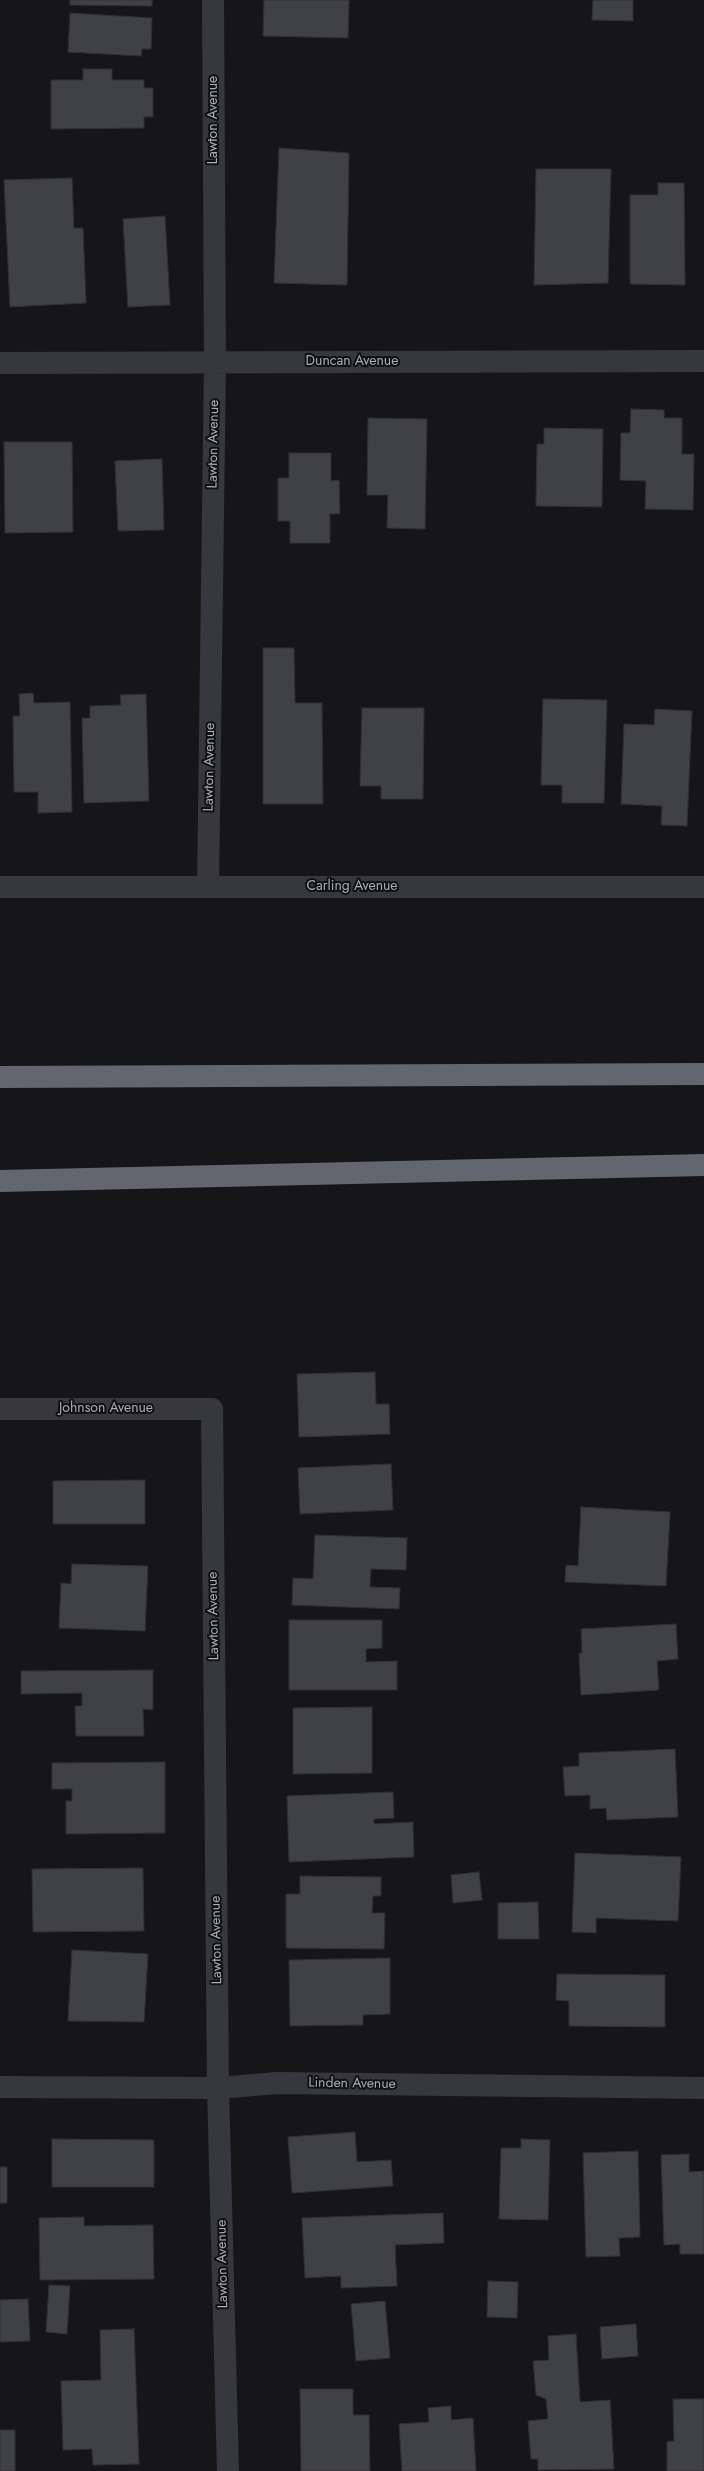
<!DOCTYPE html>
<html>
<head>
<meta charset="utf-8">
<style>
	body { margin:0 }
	canvas { display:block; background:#161618 }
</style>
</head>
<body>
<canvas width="704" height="2471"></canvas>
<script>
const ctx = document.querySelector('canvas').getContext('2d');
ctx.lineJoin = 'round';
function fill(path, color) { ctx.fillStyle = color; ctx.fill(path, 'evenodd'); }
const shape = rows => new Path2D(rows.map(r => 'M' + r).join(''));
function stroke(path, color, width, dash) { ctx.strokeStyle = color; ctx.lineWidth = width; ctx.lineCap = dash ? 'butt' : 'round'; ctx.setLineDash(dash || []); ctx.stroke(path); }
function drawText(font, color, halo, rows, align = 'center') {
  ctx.font = font + ' Jost,sans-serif'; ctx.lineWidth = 4; ctx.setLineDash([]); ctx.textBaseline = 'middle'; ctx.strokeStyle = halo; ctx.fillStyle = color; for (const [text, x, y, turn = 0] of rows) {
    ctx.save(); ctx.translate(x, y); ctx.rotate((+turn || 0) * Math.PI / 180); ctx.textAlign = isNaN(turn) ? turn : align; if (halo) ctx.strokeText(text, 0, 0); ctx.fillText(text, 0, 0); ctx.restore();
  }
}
const building = shape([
	[70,0,152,0,152,6,70,5,70,0],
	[264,0,349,0,348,38,263,36,264,0],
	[593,0,633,0,633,21,592,20,593,0],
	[70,13,152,18,151,49,142,49,141,56,68,52,70,13],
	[83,69,112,69,112,80,144,80,144,88,153,88,153,117,144,117,144,128,51,129,51,80,83,80,83,69],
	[279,148,349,153,347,285,274,283,279,148],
	[536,169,611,169,608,283,534,285,536,169],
	[72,178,74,228,83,228,86,303,10,307,4,180,72,178],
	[658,183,684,183,685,285,630,284,630,195,658,195,658,183],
	[165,216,170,305,128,307,123,219,165,216],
	[631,409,664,410,664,418,682,418,682,454,694,454,693,510,645,509,646,481,620,480,621,433,630,433,631,409],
	[368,418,427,419,425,529,387,528,388,495,367,495,368,418],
	[544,428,603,429,602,507,536,506,537,444,544,444,544,428],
	[4,442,72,442,73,532,5,533,4,442],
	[289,453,331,453,331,481,339,480,340,514,330,514,330,543,290,543,290,521,278,521,278,478,289,478,289,453],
	[162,459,164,530,118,531,115,461,162,459],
	[263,648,294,648,295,703,322,703,323,804,263,804,263,648],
	[33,693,34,703,70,702,72,812,38,813,38,792,14,792,13,716,20,716,19,694,33,693],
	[146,694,149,801,84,803,82,718,90,718,90,706,121,705,120,695,146,694],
	[543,699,607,700,604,803,562,803,562,785,541,785,543,699],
	[362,708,424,708,423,799,381,799,381,786,360,786,362,708],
	[655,709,692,711,687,826,661,825,662,806,621,804,624,724,654,725,655,709],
	[375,1372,376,1404,389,1404,390,1434,299,1437,297,1374,375,1372],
	[391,1464,393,1510,300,1514,298,1468,391,1464],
	[145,1480,145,1524,53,1524,53,1481,145,1480],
	[581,1507,670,1512,666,1586,565,1582,566,1565,578,1566,581,1507],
	[315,1535,407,1538,406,1570,371,1569,370,1587,400,1588,399,1609,292,1605,293,1578,313,1579,315,1535],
	[72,1564,148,1566,145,1631,59,1628,61,1583,71,1584,72,1564],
	[289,1620,382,1620,382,1648,366,1649,366,1662,397,1661,397,1690,289,1690,289,1620],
	[676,1624,678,1659,657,1661,659,1690,581,1695,579,1653,582,1653,581,1629,676,1624],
	[153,1670,153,1710,143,1709,144,1736,76,1736,75,1706,82,1706,82,1693,21,1694,21,1671,153,1670],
	[372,1707,372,1773,293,1774,293,1708,372,1707],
	[675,1749,678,1817,607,1820,606,1808,590,1809,590,1795,565,1796,563,1767,579,1766,579,1753,675,1749],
	[165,1762,165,1833,66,1834,66,1801,72,1801,72,1789,52,1789,52,1763,165,1762],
	[393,1792,394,1818,374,1819,374,1824,413,1822,414,1857,289,1862,287,1796,393,1792],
	[575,1853,681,1857,678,1921,596,1918,596,1933,572,1932,575,1853],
	[143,1868,144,1931,33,1932,32,1869,143,1868],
	[479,1872,482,1900,453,1903,451,1875,479,1872],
	[300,1876,381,1877,381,1896,373,1896,372,1913,385,1913,384,1949,286,1948,286,1894,300,1894,300,1876],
	[538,1902,539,1939,498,1939,498,1903,538,1902],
	[72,1950,148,1954,144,2022,68,2021,72,1950],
	[390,1958,390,2014,363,2015,363,2025,290,2026,289,1960,390,1958],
	[557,1974,665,1975,665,2027,569,2026,569,2001,556,2000,557,1974],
	[355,2132,357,2162,391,2160,393,2186,292,2193,288,2137,355,2132],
	[52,2139,154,2140,154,2187,52,2187,52,2139],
	[521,2139,550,2140,548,2220,499,2219,501,2148,521,2148,521,2139],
	[638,2151,640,2237,619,2238,620,2256,586,2257,583,2153,638,2151],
	[689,2154,689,2172,704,2171,704,2254,680,2254,680,2244,664,2245,661,2155,689,2154],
	[0,2167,7,2167,7,2203,0,2203,0,2167],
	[443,2213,444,2243,395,2245,397,2286,341,2288,341,2276,305,2278,302,2218,443,2213],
	[84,2217,84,2226,153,2225,154,2279,40,2280,39,2218,84,2217],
	[488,2281,518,2282,517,2318,487,2317,488,2281],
	[49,2285,70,2286,67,2334,46,2332,49,2285],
	[28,2299,30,2341,0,2342,0,2300,28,2299],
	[385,2301,390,2358,356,2361,351,2304,385,2301],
	[636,2324,638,2356,602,2359,600,2327,636,2324],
	[134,2329,139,2464,93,2465,92,2449,63,2450,61,2381,101,2380,100,2330,134,2329],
	[576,2334,580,2402,610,2400,614,2469,538,2470,538,2459,531,2459,528,2421,548,2419,546,2399,536,2395,533,2361,549,2360,548,2336,576,2334],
	[300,2389,353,2389,353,2415,369,2415,370,2471,301,2471,300,2389],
	[673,2399,704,2399,704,2471,667,2471,667,2442,674,2441,673,2399],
	[451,2406,451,2420,473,2418,476,2471,402,2471,399,2424,429,2422,428,2408,451,2406],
	[0,2430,15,2430,15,2471,0,2471,0,2430]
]);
fill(building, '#404145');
stroke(building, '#303034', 1);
stroke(shape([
	[0,363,704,361],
	[0,887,704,887],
	[208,887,215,362,213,0],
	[0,1409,212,1409,218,2088,228,2471],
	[0,2087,218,2088,277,2083,704,2088]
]), '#37383d', 22);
stroke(shape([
	[0,1077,704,1074],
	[0,1181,704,1165]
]), '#63666e', 22);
drawText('14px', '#a8adb8', '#111113', [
	["Lawton Avenue",214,120,-90],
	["Duncan Avenue",352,362],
	["Lawton Avenue",214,444,-89],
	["Lawton Avenue",210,767,-89],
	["Carling Avenue",352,887],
	["Johnson Avenue",106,1409],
	["Lawton Avenue",214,1616,-91],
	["Lawton Avenue",217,1940,-91],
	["Linden Avenue",352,2084,1],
	["Lawton Avenue",223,2264,-91]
]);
</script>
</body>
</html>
